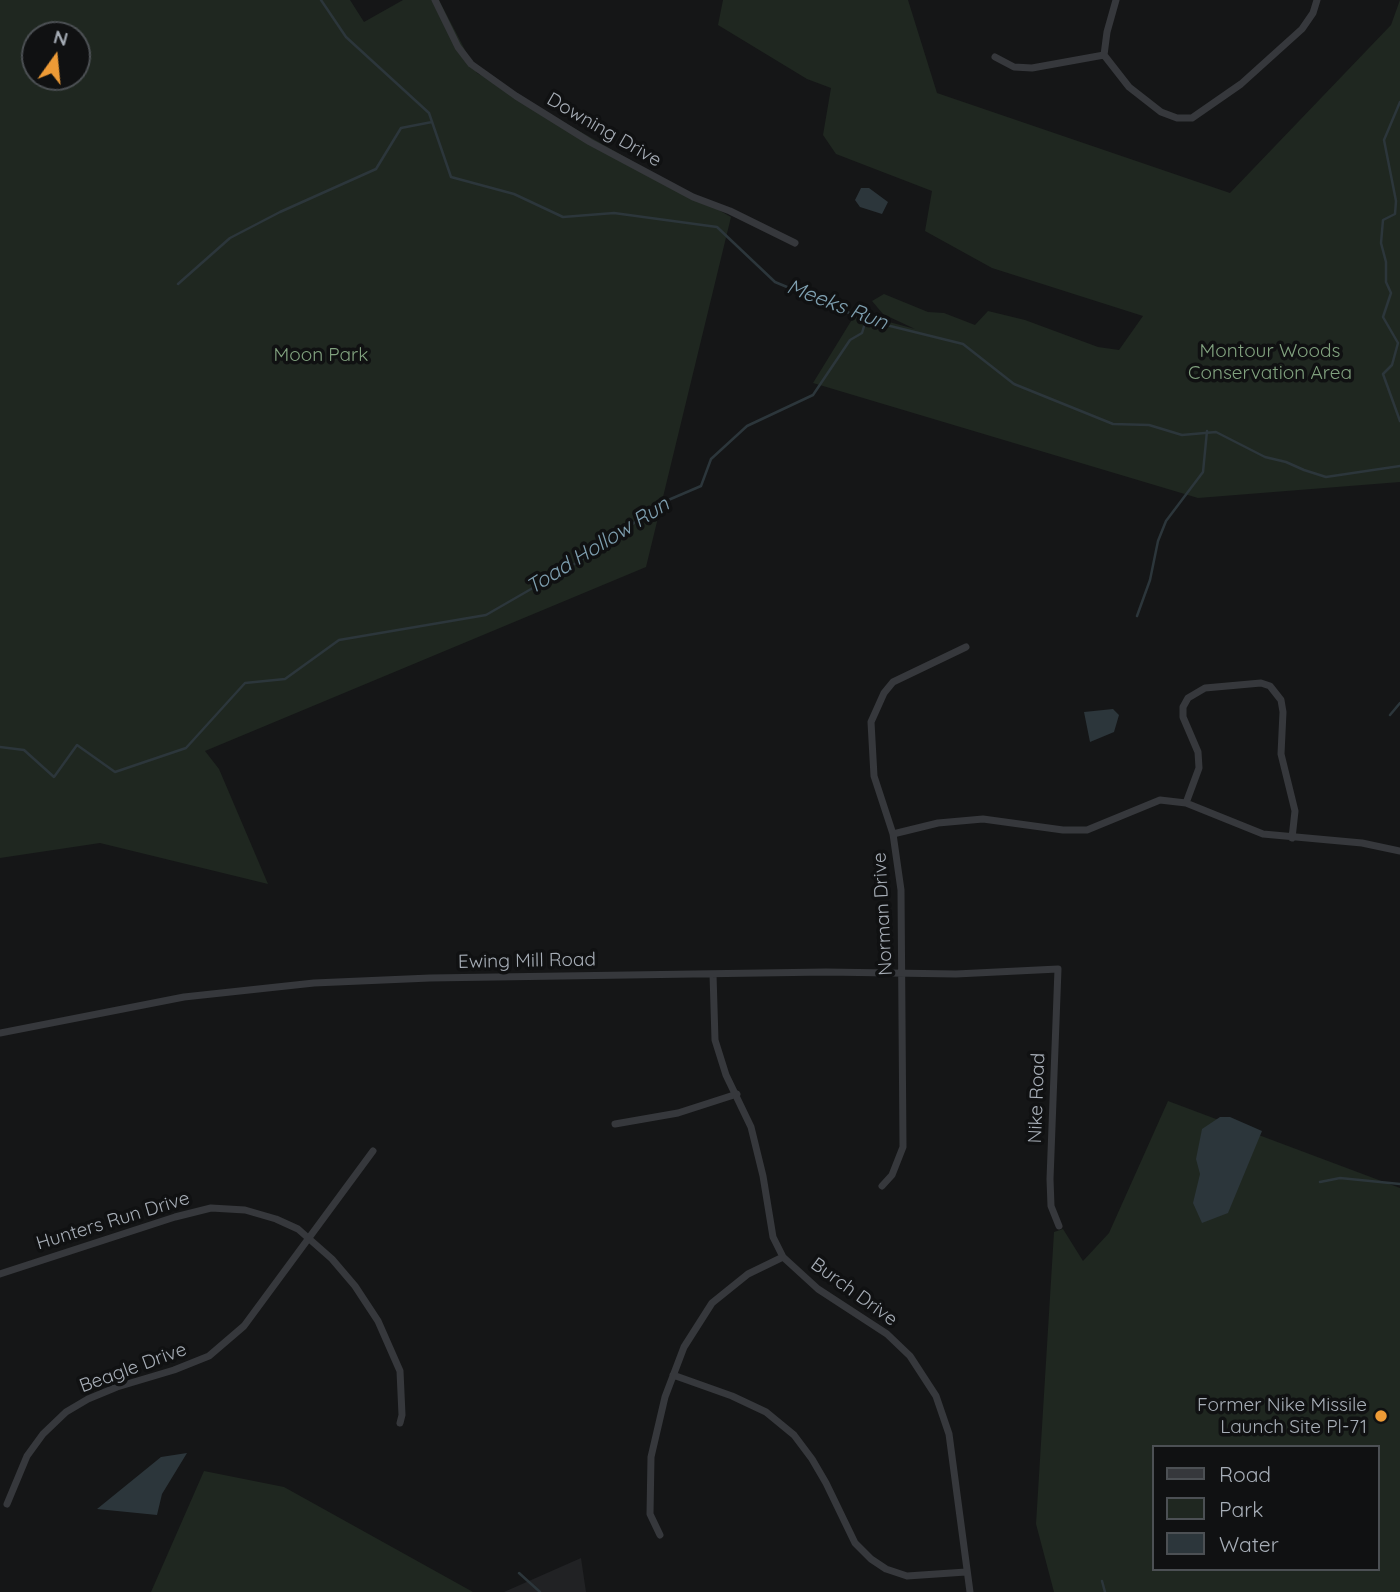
<!DOCTYPE html>
<html>
<head>
<meta charset="utf-8">
<style>
	body { margin:0 }
	#map { position:relative; width:1400px; height:1592px; overflow:hidden; background:#151617; font-family:Quicksand,sans-serif }
	canvas { display:block }
	.legend { position:absolute; left:1152px; top:1445px; width:228px; height:126px; box-sizing:border-box; background:#101112; border:2px solid #4c5054; margin:0; padding:9px 12px; list-style:none; font-size:21px; color:#a7aeb7 }
	.legend li { display:flex; align-items:center; gap:14px; height:35px }
	.legend b { width:35px; border:2px solid #4c5054 }
	.north { position:absolute; left:21px; top:21px; width:70px; height:70px; box-sizing:border-box; background:#101112; border:2px solid #4c5054; border-radius:50%; rotate:15deg; font-size:19px; font-weight:700; line-height:28px; text-align:center; color:#a7aeb7 }
	.north::after { content:''; display:block; margin:auto; width:24px; height:32px; background:#ee9b36; clip-path:polygon(50% 0,100% 100%,50% 72%,0 100%) }
</style>
</head>
<body>
<div id="map">
<canvas width="1400" height="1592"></canvas>
<ul class="legend">
<li><b style="height:9px;background:#36383c"></b>Road</li>
<li><b style="height:19px;background:#1f2720"></b>Park</li>
<li><b style="height:19px;background:#2c363b"></b>Water</li>
</ul>
<div class="north">N</div>
</div>
<script>
const ctx = document.querySelector('canvas').getContext('2d');
ctx.lineJoin = 'round';
function fill(path, color) { ctx.fillStyle = color; ctx.fill(path, 'evenodd'); }
const shape = rows => new Path2D(rows.map(r => 'M' + r).join(''));
function stroke(path, color, width, dash) { ctx.strokeStyle = color; ctx.lineWidth = width; ctx.lineCap = dash ? 'butt' : 'round'; ctx.setLineDash(dash || []); ctx.stroke(path); }
function drawText(font, color, halo, rows, align = 'center') {
  ctx.font = font + ' Quicksand,sans-serif'; ctx.lineWidth = 7; ctx.setLineDash([]); ctx.textBaseline = 'middle'; ctx.strokeStyle = halo; ctx.fillStyle = color; for (const [text, x, y, turn = 0] of rows) {
    ctx.save(); ctx.translate(x, y); ctx.rotate((+turn || 0) * Math.PI / 180); ctx.textAlign = isNaN(turn) ? turn : align; if (halo) ctx.strokeText(text, 0, 0); ctx.fillText(text, 0, 0); ctx.restore();
  }
}
fill(shape([
	[581,1558,586,1592,504,1592]
]), '#212224');
fill(shape([
	[0,0,350,0,364,22,403,0,439,0,477,73,731,217,646,567,205,751,219,769,268,884,100,843,0,858],
	[35,35,77,35,77,77,35,77],
	[723,0,908,0,937,93,1230,193,1391,25,1400,0,1400,482,1198,498,813,383,856,313,915,329,883,314,872,301,884,294,928,312,944,313,975,325,988,311,1025,320,1098,347,1119,350,1143,316,992,268,925,231,932,191,836,154,823,135,831,88,807,79,718,25],
	[1168,1101,1400,1188,1400,1592,1054,1592,1036,1524,1054,1232,1063,1229,1083,1261,1109,1233],
	[1153,1447,1377,1447,1377,1569,1153,1569],
	[204,1471,284,1487,473,1592,151,1592]
]), '#1f2720');
fill(shape([
	[861,188,869,188,888,202,882,214,860,207,855,200],
	[1113,709,1119,715,1114,732,1090,742,1084,712],
	[1220,1117,1230,1117,1262,1131,1228,1213,1202,1223,1193,1203,1200,1174,1196,1159,1202,1129],
	[187,1453,162,1494,157,1515,97,1509,161,1457]
]), '#2c363b');
stroke(shape([
	[321,0,346,37,429,113,451,177,514,194,563,217,614,213,717,227,775,282,866,320,963,344,1014,384,1113,424,1149,425,1182,435,1216,432,1265,457,1286,462,1304,470,1326,477,1400,466],
	[1400,102,1384,140,1396,201,1395,214,1383,220,1381,243,1386,262,1386,282,1391,293,1383,317,1398,343,1392,365,1383,374,1400,421],
	[178,284,230,238,280,212,376,169,401,128,432,122],
	[1137,616,1150,580,1158,541,1166,521,1203,472,1207,431],
	[1390,715,1400,703],
	[0,747,24,750,54,777,77,745,115,772,186,748,245,683,285,679,339,640,486,615,597,551,659,504,701,486,711,459,747,426,813,395,850,340,862,333,866,320],
	[1320,1182,1340,1178,1400,1184],
	[519,1573,540,1592],
	[1102,1581,1105,1592]
]), '#2c363b', 2.5);
stroke(shape([
	[435,0,458,47,471,64,516,96,590,142,693,197,730,211,795,243],
	[1116,0,1107,32,1104,55,1129,87,1161,112,1177,118,1192,118,1241,84,1302,29,1313,13,1317,0],
	[995,57,1014,67,1032,68,1104,55],
	[1186,803,1199,768,1198,752,1183,717,1183,707,1188,698,1205,688,1261,683,1270,686,1281,700,1283,712,1281,754,1295,811,1292,838],
	[893,834,938,823,983,819,1063,830,1087,830,1160,800,1186,803,1263,834,1362,843,1400,851],
	[713,974,715,1040,726,1075,751,1127,763,1176,773,1237,783,1257,818,1289,887,1334,910,1356,936,1396,949,1434,970,1592],
	[0,1033,184,997,314,983,430,978,826,972,956,974,1058,969,1050,1179,1051,1206,1059,1226],
	[615,1124,678,1113,737,1094],
	[882,1186,892,1175,903,1147,901,890,893,834,874,776,871,722,884,693,893,682,966,647],
	[0,1274,175,1217,211,1208,245,1210,276,1219,298,1229,332,1259,355,1286,378,1321,400,1371,402,1415,400,1423],
	[673,1375,732,1396,766,1412,794,1435,812,1459,826,1483,855,1543,871,1559,886,1569,907,1576,966,1572],
	[7,1504,27,1456,43,1434,66,1412,88,1399,117,1387,174,1370,209,1356,244,1326,373,1151],
	[660,1535,650,1514,651,1457,665,1397,684,1347,712,1303,748,1274,783,1257]
]), '#36383c', 7);
for (const [x, y, r, color] of [
	[1381,1416,7,"#ee9b36"]
]) { const dot = new Path2D(); dot.arc(x, y, r, 0, 2 * Math.PI); ctx.fillStyle = color; ctx.fill(dot); stroke(dot, '#101112', 2.5); }
drawText('19px', '#a7aeb7', '#101112', [
	["Downing Drive",604,130,30],
	["Norman Drive",883,914,-93],
	["Ewing Mill Road",527,961,-1],
	["Nike Road",1037,1098,-88],
	["Hunters Run Drive",113,1221,-17],
	["Burch Drive",854,1292,36],
	["Beagle Drive",133,1368,-20]
]);
drawText('19px', '#81a27f', '#101112', [
	["Montour Woods",1270,351],
	["Conservation Area",1270,373],
	["Moon Park",321,355]
]);
drawText('19px', '#a7aeb7', '#101112', [
	["Former Nike Missile",1367,1405],
	["Launch Site Pl-71",1367,1427]
], 'right');
drawText('italic 21px', '#7fa0b1', '#101112', [
	["Meeks Run",837,305,21],
	["Toad Hollow Run",598,546,-32]
]);
</script>
</body>
</html>
